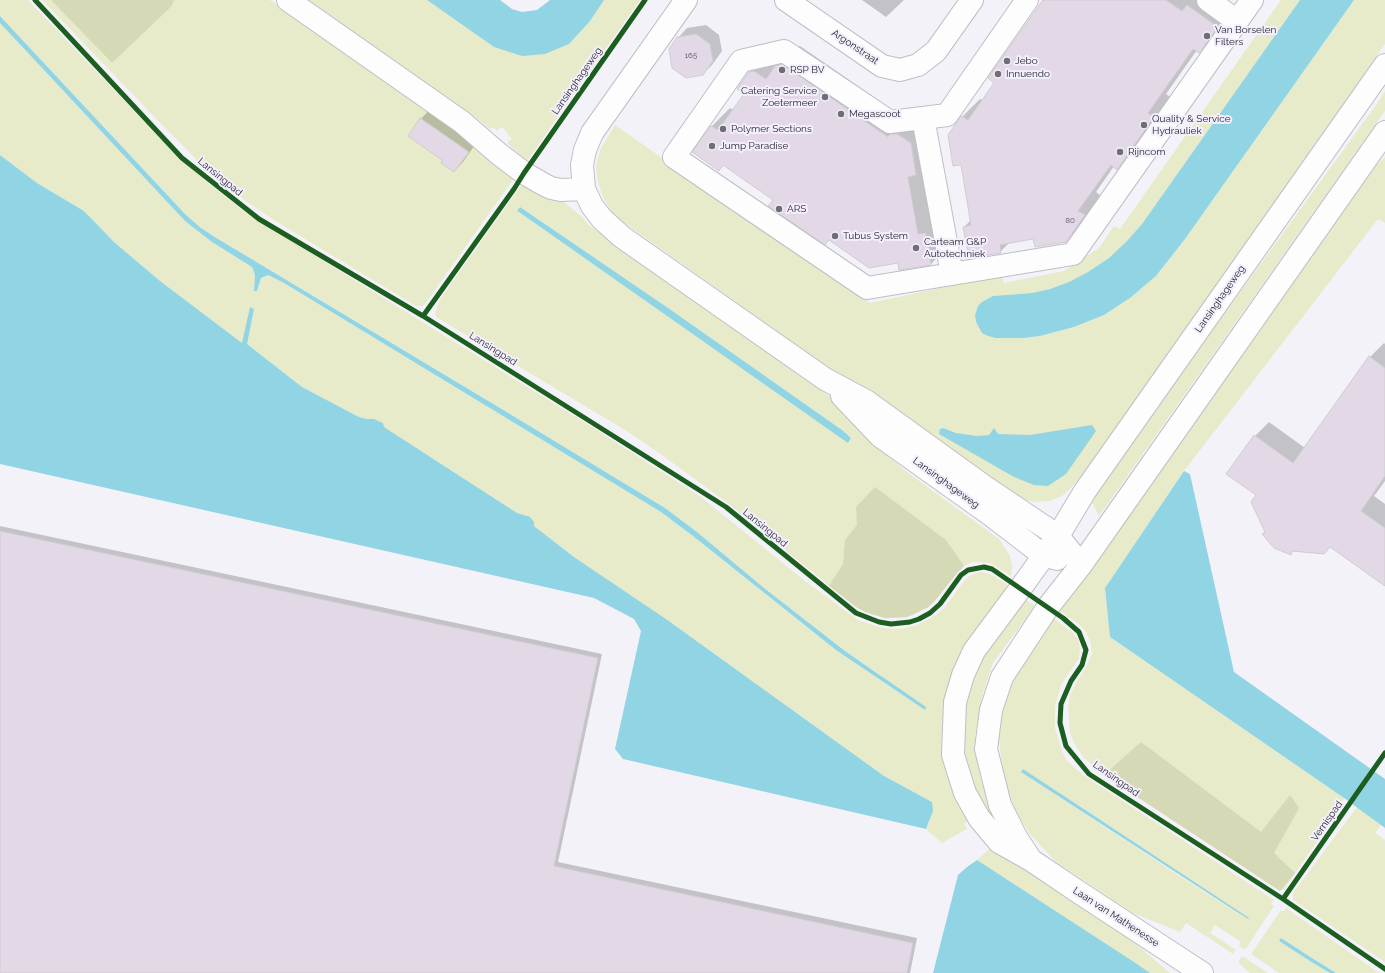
<!DOCTYPE html>
<html>
<head>
<meta charset="utf-8">
<style>
	body { margin:0 }
	canvas { display:block; background:#f4f2f9 }
</style>
</head>
<body>
<canvas width="1385" height="973"></canvas>
<script>
const ctx = document.querySelector('canvas').getContext('2d');
ctx.lineJoin = 'round';
function fill(path, color) { ctx.fillStyle = color; ctx.fill(path, 'evenodd'); }
const shape = rows => new Path2D(rows.map(r => 'M' + r).join(''));
function stroke(path, color, width, dash) { ctx.strokeStyle = color; ctx.lineWidth = width; ctx.lineCap = dash ? 'butt' : 'round'; ctx.setLineDash(dash || []); ctx.stroke(path); }
function drawText(font, color, halo, rows, align = 'center') {
  ctx.font = font + ' Raleway,sans-serif'; ctx.lineWidth = 4; ctx.setLineDash([]); ctx.textBaseline = 'middle'; ctx.strokeStyle = halo; ctx.fillStyle = color; for (const [text, x, y, turn = 0] of rows) {
    ctx.save(); ctx.translate(x, y); ctx.rotate((+turn || 0) * Math.PI / 180); ctx.textAlign = isNaN(turn) ? turn : align; if (halo) ctx.strokeText(text, 0, 0); ctx.fillText(text, 0, 0); ctx.restore();
  }
}
fill(shape([
	[0,0,28,0,160,138,208,183,246,213,584,422,701,497,805,581,858,620,879,627,894,629,905,628,917,625,936,615,945,607,965,580,971,575,980,572,987,573,994,576,1010,587,955,671,969,819,964,824,967,829,942,843,926,829,929,823,932,802,884,776,666,619,574,557,534,526,526,516,517,513,384,427,383,423,374,419,367,419,359,417,302,387,247,344,242,343,160,281,114,242,84,211,37,183,0,155,0,23,185,221,212,242,252,267,254,272,255,276,254,291,257,291,261,278,268,275,284,283,661,512,693,536,836,650,925,710,875,671,845,651,764,588,697,532,665,508,500,408,218,239,201,228,186,215,171,199,0,16],
	[42,0,51,0,112,63,172,6,174,0,270,0,517,174,425,304,422,306,416,306,277,222,247,202,209,172,169,132],
	[309,0,427,0,494,47,590,21,604,0,640,0,527,161,507,143,512,139,502,127,497,131,493,127,490,129,479,120],
	[1281,0,1300,0,1142,224,1127,241,1109,258,1088,272,1069,282,1050,289,1032,293,993,296,978,306,975,315,976,322,982,332,996,338,1024,338,1040,336,1074,327,1104,315,1130,298,1156,276,1185,239,1354,0,1385,0,1385,44,1092,461,1073,486,1062,496,1050,501,1038,502,1029,501,1010,495,1000,489,623,222,610,210,603,197,598,182,596,166,600,150,615,125,870,303,1002,275,1004,283,1064,271,1099,248,1114,226,1120,229],
	[1385,91,1385,111,1099,516,1090,499,1376,105],
	[1385,157,1385,223,1378,219,1184,471,1105,588,1110,637,1344,798,1338,811,1285,888,1280,891,1104,775,1084,758,1075,745,1070,733,1068,707,1070,695,1076,683,1086,667,1092,654,1091,643,1086,632,1080,625,1057,609,1365,176],
	[525,180,565,203,582,217,589,225,649,270,835,400,869,437,889,457,907,472,999,539,1010,556,1012,566,1011,576,990,563,973,562,964,566,958,572,934,602,917,613,907,617,896,618,885,618,865,612,837,592,729,504,666,458,630,433,436,317,435,312,441,298],
	[520,207,671,310,842,430,851,438,848,442,519,212,518,211],
	[1023,597,1035,606,993,663,981,700,975,737,981,781,993,810,1011,838,996,828,972,782,963,744,966,702,983,653],
	[1053,618,1072,632,1078,639,1080,649,1079,658,1061,685,1055,706,1055,728,1062,751,1067,761,1083,775,1274,900,1271,904,1274,906,1245,950,1239,946,1241,942,1215,925,1210,933,1236,950,1233,954,1186,923,1180,932,1133,913,1056,862,1030,834,1017,814,1006,787,1002,764,999,739,1000,719,1008,690,1018,666],
	[1023,769,1247,920,1021,772],
	[1357,807,1381,825,1375,833,1385,840,1385,962,1293,900,1293,893],
	[992,847,1130,939,1170,973,1150,973,977,860],
	[1286,908,1379,973,1336,973,1281,938,1279,941,1330,973,1279,973,1251,954,1281,910,1283,912],
	[1242,956,1268,973,1250,973,1238,962]
]), '#e7ebca');
fill(shape([
	[51,0,174,0,172,6,112,63],
	[875,487,946,540,964,566,958,572,934,602,927,608,907,617,885,618,865,612,856,607,829,586,843,564,845,540,857,525,856,507],
	[1141,742,1261,832,1290,795,1299,808,1274,853,1295,873,1280,891,1104,775]
]), '#d5d9b5');
fill(shape([
	[427,0,500,0,512,9,522,12,537,10,550,0,604,0,590,21,569,44,545,54,522,56,494,47],
	[1300,0,1354,0,1185,239,1156,276,1130,298,1104,315,1074,327,1040,336,1024,338,996,338,988,336,982,333,976,322,975,315,978,306,982,302,993,296,1032,293,1050,289,1069,282,1088,272,1109,258,1127,241,1142,224],
	[0,16,171,199,186,215,201,228,218,239,500,408,665,508,697,532,764,588,845,651,926,707,925,710,836,650,693,536,661,512,284,283,268,275,261,278,257,291,254,291,255,276,254,272,252,267,212,242,185,221,0,23],
	[0,155,37,183,84,211,114,242,160,281,242,343,250,307,254,309,247,344,302,387,359,417,367,419,374,419,383,423,384,427,517,513,530,517,534,522,534,526,574,557,666,619,884,776,932,802,933,811,926,829,623,759,615,749,641,631,634,619,594,598,0,464],
	[520,207,671,310,842,430,851,438,848,443,519,212,517,211],
	[1092,425,1096,431,1066,474,1048,486,1034,485,1014,477,939,434,940,429,943,428,956,433,977,436,989,435,994,428,998,434,1030,435],
	[1184,471,1190,474,1234,672,1385,779,1385,828,1344,798,1110,637,1105,588],
	[1023,769,1249,918,1248,919,1021,772],
	[977,860,1134,962,1150,973,933,973,958,875,967,867],
	[1281,938,1312,958,1336,973,1330,973,1310,961,1279,941]
]), '#91d5e4');
fill(shape([
	[862,0,904,0,886,17],
	[1044,0,1224,0,1235,8,1217,34,1199,52,1197,50,1166,94,1172,98,1135,150,1117,168,1114,166,1096,192,1102,197,1084,222,1066,241,1034,238,1010,242,1000,252,964,227,971,220,962,117,980,99,983,100,996,83],
	[706,25,719,35,722,51,712,65,703,74,678,38,687,28],
	[800,46,906,119,916,116,949,245,931,264,900,269,899,261,774,199,724,164,718,170,694,152,712,126,730,108,733,110,745,94,750,73,769,54],
	[430,109,477,142,463,162,454,171,444,160,410,136,421,119],
	[1384,343,1385,344,1385,481,1374,496,1385,504,1385,585,1331,546,1324,553,1294,550,1291,553,1266,532,1258,495,1255,436,1269,422,1305,448,1370,357],
	[0,526,602,654,558,862,917,938,910,973,0,973]
]), '#0003');
const building = shape([
	[1043,0,1166,0,1182,11,1187,5,1218,27,1199,53,1193,49,1148,113,1154,117,1117,170,1111,165,1078,211,1085,215,1066,242,1035,247,1033,239,1000,245,1001,253,969,258,963,227,971,225,961,165,953,166,948,135,961,116,968,120,994,83,988,78,1043,0],
	[696,34,710,44,713,61,703,75,686,78,672,68,669,49,677,37,696,34],
	[782,64,888,137,890,134,897,134,911,143,916,175,908,177,918,234,926,233,931,265,899,270,898,263,869,268,829,240,825,245,768,206,773,200,723,165,719,171,692,152,711,126,718,130,744,94,737,89,749,72,754,71,766,79,775,66,782,64],
	[420,118,469,152,454,172,441,163,442,160,408,136,420,118],
	[1369,356,1385,368,1385,476,1361,511,1385,528,1385,586,1330,547,1324,554,1292,551,1291,555,1274,548,1262,534,1265,532,1251,502,1256,495,1226,474,1254,435,1293,463,1369,356],
	[0,531,598,658,554,866,913,943,907,973,0,973,0,531]
]);
fill(building, '#e3d8e6');
stroke(building, '#cfccd1', 1);
const minor = shape([
	[288,0,462,122,499,154,524,173,543,184,551,188,561,190,584,189],
	[686,0,592,133,585,150,582,165,584,189,592,206,602,219,622,237,825,379,866,401,985,487,1058,536,1081,565],
	[786,0,882,66,900,70,918,65,936,51,972,0],
	[1027,0,947,115,890,122,784,51,741,61,674,157,867,288,1073,254,1252,0],
	[1208,0,1237,21],
	[923,118,952,274],
	[842,396,880,436,991,515,1043,555,1057,559],
	[1029,857,1016,837,1000,805,986,749,991,710,1002,677,1048,607,1081,565,1385,132],
	[1202,973,1077,891,1031,860,999,842,979,818,965,793,953,755,955,702,963,675,974,651,1020,589,1058,536,1085,491,1385,65]
]);
stroke(minor, '#c0bec5', 24);
stroke(minor, '#fdfdfe', 22);
stroke(shape([
	[35,0,182,158,259,219,423,316,726,507,856,613,879,622,891,624,910,622,919,619,930,613,940,604,961,575,968,570,984,567,992,569,1063,618,1079,632,1086,650,1082,665,1071,681,1061,704,1060,723,1066,746,1089,774,1283,899,1385,969],
	[423,316,514,189,524,173,645,0],
	[1283,899,1385,753]
]), '#1b5e20', 5);
for (const [x, y, r, color] of [
	[1207,36,4,"#706e75"],
	[1007,61,4,"#706e75"],
	[782,70,4,"#706e75"],
	[998,74,4,"#706e75"],
	[825,97,4,"#706e75"],
	[841,114,4,"#706e75"],
	[1144,125,4,"#706e75"],
	[723,129,4,"#706e75"],
	[712,146,4,"#706e75"],
	[1120,152,4,"#706e75"],
	[779,209,4,"#706e75"],
	[835,236,4,"#706e75"],
	[916,248,4,"#706e75"]
]) { const dot = new Path2D(); dot.arc(x, y, r, 0, 2 * Math.PI); ctx.fillStyle = color; ctx.fill(dot); stroke(dot, '#f3effc', 1.5); }
drawText('8px', '#58535c', null, [
	["165",691,56],
	["80",1070,221]
]);
drawText('10px', '#29272e', '#f3effc', [
	["Van Borselen",1215,30],
	["Filters",1215,42],
	["Jebo",1015,61],
	["RSP BV",790,70],
	["Innuendo",1006,74],
	["Catering Service",817,91,"right"],
	["Zoetermeer",817,103,"right"],
	["Megascoot",849,114],
	["Quality & Service",1152,119],
	["Hydrauliek",1152,131],
	["Polymer Sections",731,129],
	["Jump Paradise",720,146],
	["Rijncom",1128,152],
	["ARS",787,209],
	["Tubus System",843,236],
	["Carteam G&P",924,242],
	["Autotechniek",924,254]
], 'left');
drawText('10px', '#29272e', '#f3effc', [
	["Argonstraat",855,47,34],
	["Lansinghageweg",577,81,-55],
	["Lansingpad",220,177,39],
	["Lansinghageweg",1220,299,-55],
	["Lansingpad",493,349,32],
	["Lansinghageweg",946,483,36],
	["Lansingpad",765,528,39],
	["Lansingpad",1116,779,35],
	["Vernispad",1327,821,-55],
	["Laan van Mathenesse",1116,917,33]
]);
</script>
</body>
</html>
